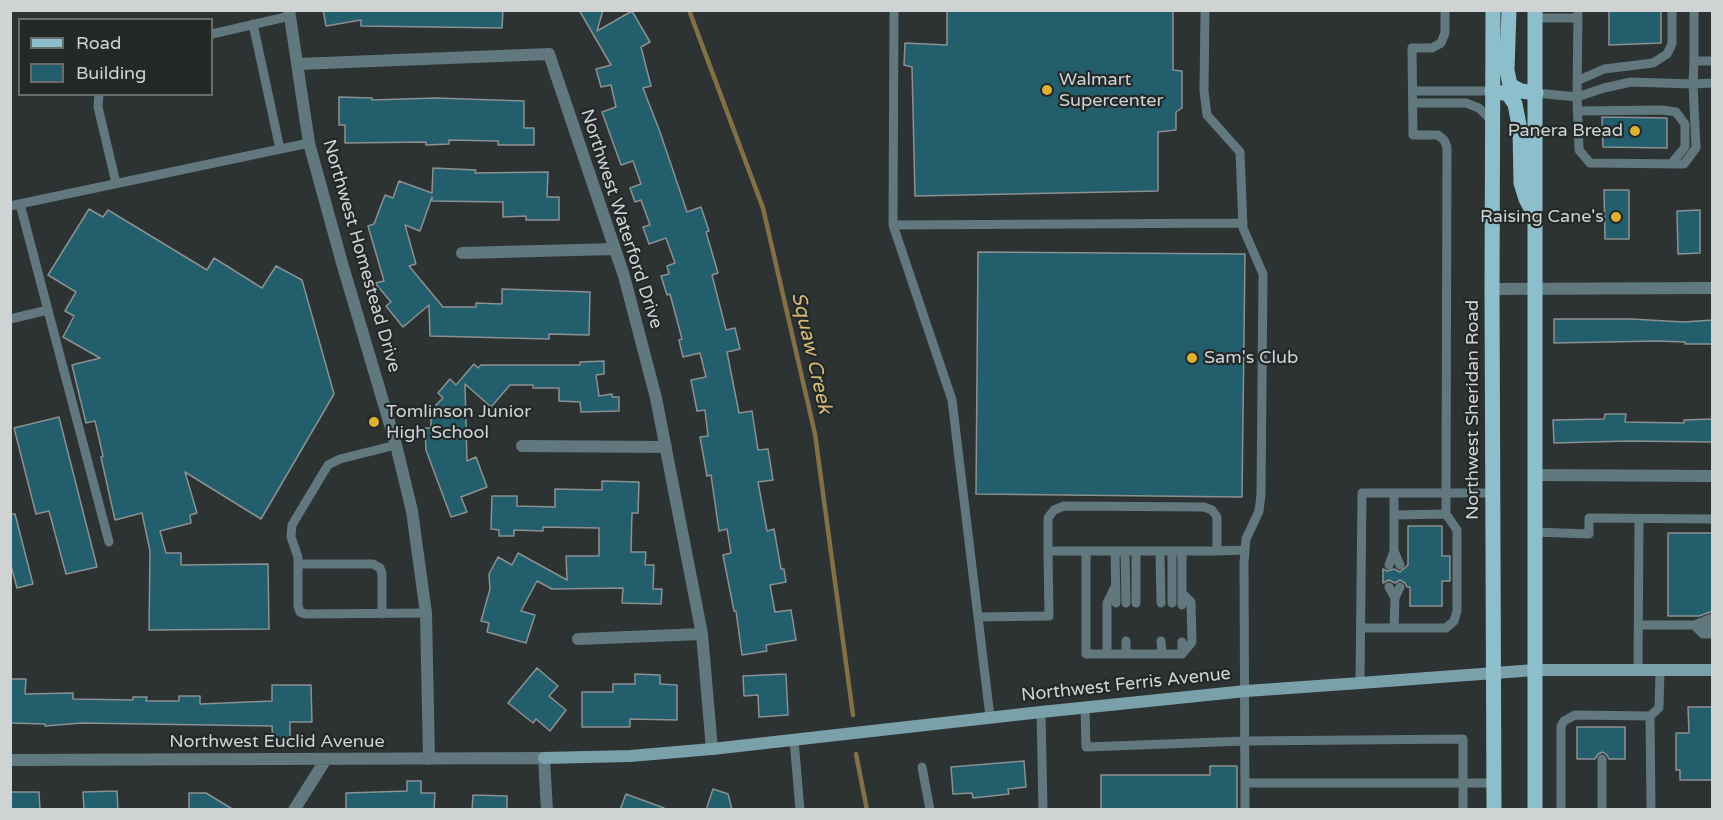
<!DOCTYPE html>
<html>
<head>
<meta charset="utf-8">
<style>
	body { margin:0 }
	#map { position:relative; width:1723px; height:820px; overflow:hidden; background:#2d3233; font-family:"Varela Round",sans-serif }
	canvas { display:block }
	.frame { position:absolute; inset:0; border:12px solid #d0d3d4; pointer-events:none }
	.legend { position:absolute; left:18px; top:18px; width:195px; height:78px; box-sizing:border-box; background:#232829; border:2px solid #686c6d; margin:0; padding:8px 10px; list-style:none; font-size:18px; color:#d0d3d4 }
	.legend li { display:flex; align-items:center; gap:12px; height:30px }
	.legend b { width:30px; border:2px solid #686c6d }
</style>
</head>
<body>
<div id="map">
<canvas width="1723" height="820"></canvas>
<div class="frame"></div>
<ul class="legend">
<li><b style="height:8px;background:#8dbecb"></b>Road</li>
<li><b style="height:16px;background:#235e6c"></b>Building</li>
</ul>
</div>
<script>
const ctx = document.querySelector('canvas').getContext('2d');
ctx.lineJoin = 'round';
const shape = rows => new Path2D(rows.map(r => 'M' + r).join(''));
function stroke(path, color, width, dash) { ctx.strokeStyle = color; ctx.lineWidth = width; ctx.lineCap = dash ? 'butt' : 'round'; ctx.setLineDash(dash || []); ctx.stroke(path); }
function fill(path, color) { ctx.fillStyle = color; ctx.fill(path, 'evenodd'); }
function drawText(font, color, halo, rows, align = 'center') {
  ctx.font = font + ' "Varela Round",sans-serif'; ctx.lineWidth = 4.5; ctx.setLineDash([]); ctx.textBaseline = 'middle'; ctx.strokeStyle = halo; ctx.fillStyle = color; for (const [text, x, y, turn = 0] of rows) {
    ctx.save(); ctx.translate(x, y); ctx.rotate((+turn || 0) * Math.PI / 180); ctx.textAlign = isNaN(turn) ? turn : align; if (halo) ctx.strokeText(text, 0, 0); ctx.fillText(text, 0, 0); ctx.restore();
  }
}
stroke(shape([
	[689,10,763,208,815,434,853,715],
	[856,754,867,810]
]), '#837146', 4.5);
const building = shape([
	[323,10,503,10,502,28,361,26,361,20,326,26,323,10],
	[579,10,603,10,597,31,632,11,650,42,641,47,651,86,643,88,660,132,687,212,701,207,709,231,706,232,718,273,712,275,726,330,735,328,740,349,727,352,739,413,752,411,758,450,768,449,773,480,758,482,767,531,774,529,781,569,784,569,786,582,770,585,775,612,791,610,796,640,766,645,767,651,742,655,736,611,734,611,723,555,731,553,727,529,719,531,711,475,707,476,700,437,708,436,705,410,697,411,691,380,706,377,700,353,683,357,679,340,682,339,670,294,667,295,661,276,669,274,667,266,675,263,666,238,649,244,643,227,650,225,641,200,635,202,630,188,641,184,633,161,621,165,602,112,616,107,611,85,601,87,596,69,611,65,579,10],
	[947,10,1173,10,1173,70,1182,71,1182,108,1176,112,1176,130,1158,132,1158,191,915,196,912,67,904,65,905,43,947,45,947,10],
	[1609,10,1661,10,1661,43,1609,45,1609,10],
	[339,97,372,98,372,100,435,98,524,101,524,128,534,128,534,145,498,145,498,141,449,140,449,144,426,145,426,142,345,143,345,125,339,125,339,97],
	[1602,117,1667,118,1667,148,1603,147,1602,117],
	[433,168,476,170,475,173,548,172,547,197,559,197,559,220,526,220,526,216,503,217,503,202,432,201,432,197,420,231,405,225,416,264,409,266,443,307,476,307,476,303,502,304,502,289,590,292,589,335,549,334,549,339,430,336,429,305,403,327,386,306,391,302,375,283,384,281,368,226,374,224,385,195,393,198,399,181,432,193,433,168],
	[1604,190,1629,190,1629,239,1605,239,1604,190],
	[89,209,103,217,108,210,207,270,214,258,262,288,276,266,302,280,334,394,261,519,185,472,197,513,190,515,191,523,160,531,166,553,181,553,181,565,268,564,269,629,149,630,150,551,142,513,115,520,101,457,103,456,95,421,86,423,72,365,100,358,63,337,74,316,65,311,76,292,48,275,89,209],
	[1700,210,1700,253,1678,254,1677,211,1700,210],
	[978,252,1245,254,1242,497,976,494,978,252],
	[1554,319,1631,319,1684,322,1713,320,1713,344,1685,344,1685,342,1657,341,1554,343,1554,319],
	[604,361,604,374,596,375,599,396,612,394,612,397,619,397,619,411,581,412,580,402,559,401,559,388,533,388,533,385,510,385,491,407,465,384,467,461,476,457,487,487,461,497,467,512,451,517,426,450,425,428,431,428,431,418,437,412,436,405,443,398,438,393,450,379,456,385,474,364,478,368,481,365,580,365,580,362,604,361],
	[1605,414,1626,414,1625,422,1684,423,1684,420,1713,419,1713,442,1629,441,1554,443,1553,420,1604,419,1605,414],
	[59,417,97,567,66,574,49,511,36,514,14,428,59,417],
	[602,481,639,482,638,513,632,513,631,552,646,552,645,565,654,565,653,589,662,589,661,604,622,603,623,588,552,589,537,581,521,611,535,615,526,643,487,632,489,623,481,621,490,589,489,574,498,557,512,565,518,553,567,580,566,556,599,556,599,528,543,527,543,531,514,530,514,536,499,536,499,530,491,529,492,496,517,496,517,506,555,507,555,489,602,490,602,481],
	[10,514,15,514,33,584,17,588,10,562,10,514],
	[1408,526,1442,526,1442,556,1450,556,1450,581,1442,581,1442,606,1410,606,1410,587,1407,587,1405,583,1400,580,1395,583,1389,580,1383,583,1383,569,1387,571,1394,569,1400,572,1408,565,1408,526],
	[1668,533,1713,533,1713,611,1699,616,1668,616,1668,533],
	[537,668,558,686,549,696,566,710,550,731,536,719,533,723,508,703,537,668],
	[635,674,660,675,660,684,677,685,677,720,630,719,630,727,582,727,582,692,613,692,613,684,635,684,635,674],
	[786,674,788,715,759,717,758,695,744,696,743,676,786,674],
	[10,679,26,679,25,694,73,693,73,699,133,700,133,697,147,697,146,701,179,701,179,696,200,696,200,704,272,701,272,685,311,685,312,722,290,722,290,744,273,745,272,726,82,723,45,726,45,724,10,723,10,679],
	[1688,707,1713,707,1713,780,1680,780,1680,770,1676,770,1676,733,1689,733,1688,707],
	[1577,727,1625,727,1625,759,1609,759,1607,755,1603,752,1598,754,1595,759,1577,759,1577,727],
	[1024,761,1026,787,1008,789,1009,794,973,798,972,793,953,794,951,767,1024,761],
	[1210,766,1237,766,1237,810,1101,810,1101,775,1210,775,1210,766],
	[407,781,421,781,421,793,435,793,434,810,346,810,346,793,407,791,407,781],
	[713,789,728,794,732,810,706,810,713,789],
	[117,791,118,810,84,810,83,792,117,791],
	[10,792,39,792,40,810,10,810,10,792],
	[189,793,206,793,234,810,189,810,189,793],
	[626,794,664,808,664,810,620,810,626,794],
	[473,795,507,796,507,810,472,810,473,795]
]);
fill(building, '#235e6c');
stroke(building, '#8b9193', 1.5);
stroke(shape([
	[894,10,893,225,1243,223],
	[1205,10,1204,91,1207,115,1240,152,1243,228,1263,274,1261,495,1259,511,1246,539,1244,563,1245,810],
	[1445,10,1445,33,1441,43,1432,48,1412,48,1413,135,1438,135,1444,140,1447,147,1446,493,1492,493],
	[1578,10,1577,97,1604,88,1631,82,1693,84,1712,83],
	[1694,10,1694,61,1712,61],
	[1535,18,1577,18],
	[253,24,280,149],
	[212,34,290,16],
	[1577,81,1604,69,1653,63,1667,54,1672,44,1672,10],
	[1413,91,1492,91],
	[1536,93,1577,97,1579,150,1590,163,1684,164,1696,148,1693,84,1694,61],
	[99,94,98,107,116,183],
	[1413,103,1466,103,1479,108,1493,122],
	[1577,111,1662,110,1676,112,1685,124,1685,147,1671,164],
	[20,204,109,542],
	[10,206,309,143],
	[893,225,952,400,990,717],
	[10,319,48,310],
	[396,445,340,459,328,465,292,525,291,537,298,557,298,606,300,612,305,614,426,613],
	[1535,532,1589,534,1589,518,1712,519],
	[1086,551,1086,654,1182,654,1182,642],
	[1115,551,1116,603],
	[1125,551,1126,603],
	[1136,551,1136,603],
	[1160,551,1161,603],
	[1172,551,1172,603],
	[1182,551,1182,605],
	[1217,551,1217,517,1212,510,1204,507,1064,506,1054,510,1048,518,1048,551,1217,551,1245,550],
	[1394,551,1400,565],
	[298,564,373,564,380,568,382,574,382,614],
	[1389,565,1394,551,1394,493],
	[1389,587,1395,598],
	[1182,593,1191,602,1192,642,1182,654],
	[978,617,1049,616,1048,551],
	[1697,624,1712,618],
	[1640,625,1712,625],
	[1694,625,1703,634,1712,634],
	[1361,628,1446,628,1454,621,1457,611,1457,530,1446,514,1394,515],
	[1394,628,1395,598,1400,587],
	[1126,641,1126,654],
	[1161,641,1162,654],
	[1107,654,1107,603,1115,587],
	[1638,670,1639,519],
	[1360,683,1362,493,1446,493,1446,514],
	[1085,707,1086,747,1245,741,1463,739,1463,810],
	[1041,712,1043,810],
	[794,740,800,810],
	[1602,759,1602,810],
	[922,767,930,810],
	[1245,783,1494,783],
	[1561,810,1561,726,1564,721,1575,715,1650,716],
	[1651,810,1650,716,1659,708,1660,671]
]), '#60787e', 9);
stroke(shape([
	[289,10,309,143,342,263,396,445,412,511,426,613,429,759],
	[298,64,549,54,624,276,656,398,702,634,712,749],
	[462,253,614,249],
	[1492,289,1712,288],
	[522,446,666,447],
	[1535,475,1712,476],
	[578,639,702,634],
	[10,760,544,758,547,810],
	[294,810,326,759]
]), '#60787e', 12);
stroke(shape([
	[544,758,630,756,712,749,1041,712,1246,691,1360,683,1535,670,1712,670]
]), '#7aa0aa', 12);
stroke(shape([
	[1493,10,1492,289,1494,810],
	[1509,10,1507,70,1510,85,1521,91,1536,93],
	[1492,91,1508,94,1515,104,1520,130,1521,183,1526,199,1535,216],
	[1535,810,1535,10]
]), '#8dbecb', 15);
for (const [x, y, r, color] of [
	[1047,90,6,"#deb133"],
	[1635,131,6,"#deb133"],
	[1616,217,6,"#deb133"],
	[1192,358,6,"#deb133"],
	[374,422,6,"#deb133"]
]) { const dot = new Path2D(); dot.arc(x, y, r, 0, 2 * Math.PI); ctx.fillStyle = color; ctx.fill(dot); stroke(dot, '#232829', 2); }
drawText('18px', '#d0d3d4', '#232829', [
	["Walmart",1059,80],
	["Supercenter",1059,101],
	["Panera Bread",1623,131,"right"],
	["Raising Cane's",1604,217,"right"],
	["Sam's Club",1204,358],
	["Tomlinson Junior",386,412],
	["High School",386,433]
], 'left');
drawText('18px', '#d0d3d4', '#232829', [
	["Northwest Waterford Drive",621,219,72],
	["Northwest Homestead Drive",361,256,74],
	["Northwest Sheridan Road",1473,410,-90],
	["Northwest Ferris Avenue",1126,685,-6],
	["Northwest Euclid Avenue",277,742]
]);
drawText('italic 20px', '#d7bb75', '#232829', [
	["Squaw Creek",811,353,77]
]);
</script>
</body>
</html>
